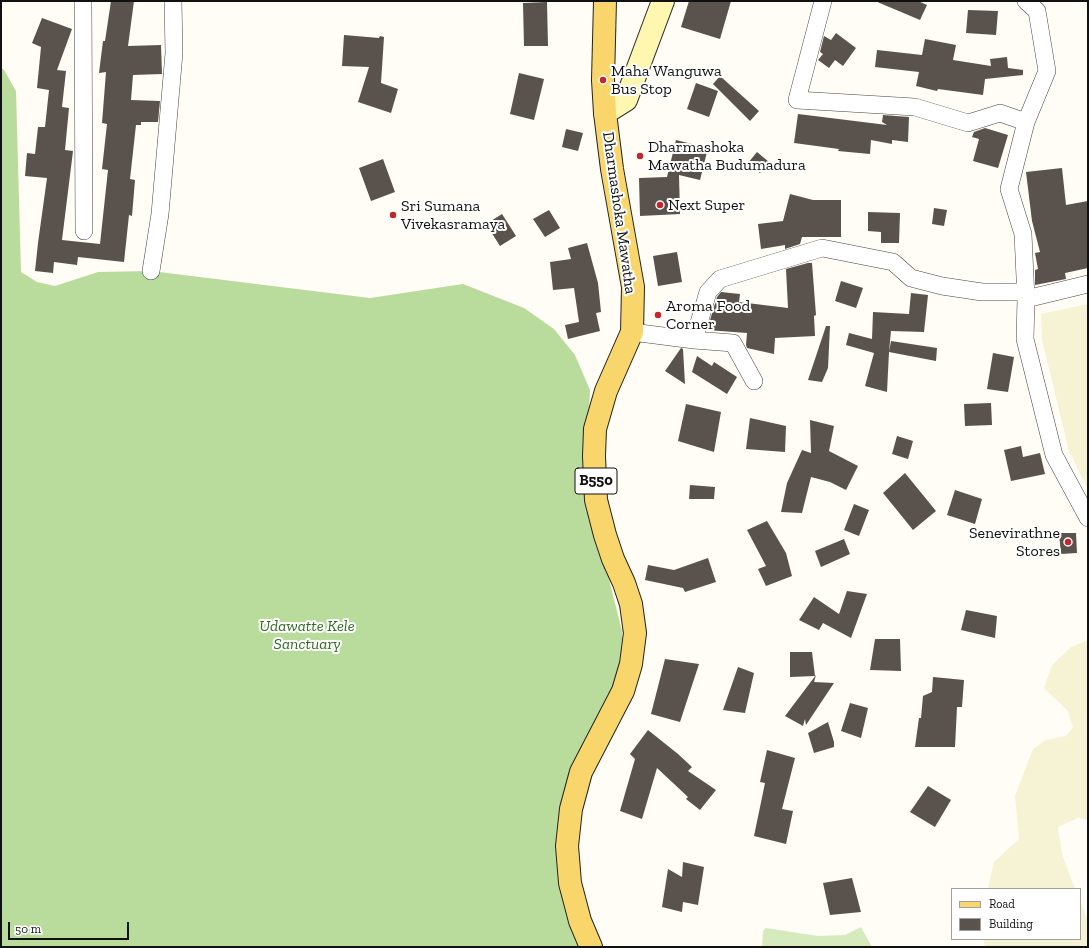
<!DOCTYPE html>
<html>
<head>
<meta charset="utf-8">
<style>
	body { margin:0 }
	#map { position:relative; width:1089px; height:948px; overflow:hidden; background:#fffdf5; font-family:"Zilla Slab",serif }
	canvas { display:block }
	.frame { position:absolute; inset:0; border:2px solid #111; pointer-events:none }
	.legend { position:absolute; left:951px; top:888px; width:130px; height:52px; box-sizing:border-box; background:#fff; border:1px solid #a0a0a0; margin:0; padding:5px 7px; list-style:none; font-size:12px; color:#111 }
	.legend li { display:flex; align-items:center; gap:8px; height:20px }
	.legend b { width:20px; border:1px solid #a0a0a0 }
	.scale { position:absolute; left:8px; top:922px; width:121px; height:18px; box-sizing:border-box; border:2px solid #111; border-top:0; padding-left:5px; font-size:12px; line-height:14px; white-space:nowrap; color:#111; -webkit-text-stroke:3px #fff; paint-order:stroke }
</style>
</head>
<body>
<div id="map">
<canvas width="1089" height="948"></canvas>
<div class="frame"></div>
<ul class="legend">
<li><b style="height:5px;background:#f9d66b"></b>Road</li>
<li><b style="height:11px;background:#5a524d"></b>Building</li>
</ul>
<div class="scale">50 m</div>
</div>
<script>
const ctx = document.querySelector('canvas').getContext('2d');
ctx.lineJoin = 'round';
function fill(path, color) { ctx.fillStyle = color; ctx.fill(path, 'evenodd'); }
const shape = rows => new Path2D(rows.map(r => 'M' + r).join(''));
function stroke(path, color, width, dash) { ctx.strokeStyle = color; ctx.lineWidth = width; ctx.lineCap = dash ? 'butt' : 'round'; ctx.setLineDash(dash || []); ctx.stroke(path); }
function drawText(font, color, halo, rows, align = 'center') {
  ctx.font = font + ' "Zilla Slab",serif'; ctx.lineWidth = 4; ctx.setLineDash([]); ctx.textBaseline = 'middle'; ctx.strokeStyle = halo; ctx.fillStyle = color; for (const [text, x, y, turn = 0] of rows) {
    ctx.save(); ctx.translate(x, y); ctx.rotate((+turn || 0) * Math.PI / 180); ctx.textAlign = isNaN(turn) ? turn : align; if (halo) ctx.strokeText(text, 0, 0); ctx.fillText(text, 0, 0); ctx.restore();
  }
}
fill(shape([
	[1088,304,1088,490,1069,451,1042,340,1041,314],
	[1088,640,1088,820,1078,818,1058,827,1062,854,1075,889,988,889,994,862,1019,839,1015,796,1033,749,1046,740,1066,736,1073,727,1067,710,1044,688,1052,665,1071,647],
	[1080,901,1088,921,1088,947,985,947,983,939,1080,939]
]), '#f6f3d4');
fill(shape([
	[861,927,872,947,762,947,763,931,766,928,818,936,845,935]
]), '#d5ebbd');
fill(shape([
	[1,68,4,70,16,91,21,272,37,282,55,286,98,272,151,271,370,298,463,284,524,308,554,329,575,355,590,390,588,432,595,524,622,631,623,657,571,809,588,947,1,947]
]), '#b9dc9c');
fill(shape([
	[111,1,134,1,128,46,161,45,162,74,133,75,131,100,160,101,158,122,141,122,141,125,136,125,130,179,135,180,132,216,129,215,124,262,78,257,77,265,54,262,53,273,35,271,38,243,47,178,25,176,27,153,35,154,38,127,45,127,49,90,37,88,41,47,32,43,42,18,72,29,57,70,66,71,62,107,69,108,65,150,73,151,62,240,100,244,108,170,102,169,107,124,102,123,106,72,99,73,103,41,105,41],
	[689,1,731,1,720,39,681,27],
	[875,1,918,1,927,5,920,20],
	[547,2,548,46,524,46,523,3],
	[968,10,998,11,996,35,966,33],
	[836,33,856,48,843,66,835,60,829,68,818,60,823,54,820,52,824,36,831,40],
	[344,35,379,38,380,36,384,37,381,83,398,89,391,113,358,102,369,67,342,66],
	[925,39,956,45,953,60,991,66,990,59,1007,57,1008,68,1023,70,1023,75,985,79,983,95,938,89,937,91,916,86,919,72,875,67,877,50,922,55],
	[519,73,544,79,534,120,510,114],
	[720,76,759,111,750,121,713,84],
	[696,83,718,91,709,117,687,109],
	[798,114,887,125,882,122,883,115,909,117,908,142,892,140,892,144,871,140,870,154,838,151,839,149,794,143],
	[985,128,1008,135,998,168,973,161,979,139,972,137,974,132],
	[566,129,583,133,578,151,562,147],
	[676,140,708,148,700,180,679,175,680,214,640,216,639,178,667,177],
	[757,152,769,162,760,173,748,163],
	[383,159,395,192,371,201,359,168],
	[1062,168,1066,205,1088,201,1088,268,1065,273,1066,279,1035,285,1035,270,1038,269,1035,253,1040,252,1032,221,1026,172],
	[790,194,813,200,841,200,841,237,802,237,800,244,785,249,785,245,761,249,758,224,783,221],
	[934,208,947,210,944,226,932,224],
	[549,210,560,228,545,237,533,219],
	[868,212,900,213,899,243,881,243,881,232,868,231],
	[502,214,516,236,500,246,486,224],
	[587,243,598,283,601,312,596,313,600,331,568,339,565,325,579,322,574,288,553,290,550,262,571,259,568,248],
	[677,252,682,282,658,286,653,256],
	[808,263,812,263,816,315,814,316,815,336,775,338,774,354,747,348,746,345,747,333,707,330,717,297,721,292,740,294,739,302,788,308,786,269],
	[841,281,863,288,856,308,835,301],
	[911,293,928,295,924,332,891,331,889,352,891,341,937,348,936,361,889,352,887,392,865,386,874,353,846,345,849,333,872,339,873,312,909,314],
	[826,326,830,326,828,368,822,382,808,380],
	[681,348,683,349,685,384,665,371],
	[993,353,1014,357,1008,392,987,389],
	[697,356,712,366,714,362,737,377,727,394,692,372],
	[991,403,992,425,965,426,964,404],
	[686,404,721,412,714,452,678,441],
	[750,418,786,426,785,452,746,449],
	[810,420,834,426,829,451,858,466,846,490,830,482,811,477,802,513,781,512,787,483,802,450,811,453],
	[897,436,913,441,908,459,892,454],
	[1021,446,1023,457,1040,453,1045,474,1011,481,1004,450],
	[905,473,936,511,913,530,883,493],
	[690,485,715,487,714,499,689,499],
	[955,490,982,499,975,524,947,515],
	[854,504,869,510,859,536,844,530],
	[767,521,786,553,792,576,766,586,758,569,766,566,747,530],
	[1059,533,1076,533,1077,553,1061,554],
	[844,539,850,554,821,567,815,551],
	[708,558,716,582,685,592,683,588,645,580,648,565,674,570],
	[847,591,867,594,851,638,823,623,819,630,799,620,814,597,839,614],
	[966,610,997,616,995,638,961,630],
	[875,639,900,639,901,671,870,670],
	[790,652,812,652,815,676,790,677],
	[665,659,699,664,680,722,651,714],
	[738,667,754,673,745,713,723,710],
	[816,675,814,682,834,683,806,725,805,719,803,726,785,716],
	[933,677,964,680,962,707,957,707,955,747,915,747,919,718,921,718,923,696,932,692],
	[850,703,868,708,861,738,841,731],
	[828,722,834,742,834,747,814,753,808,733],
	[648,730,678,754,692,767,688,771,716,790,700,810,686,799,688,797,657,768,642,819,620,811,635,759,630,754],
	[767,750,795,758,782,809,793,811,786,844,754,836,765,783,760,782],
	[928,786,951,800,935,827,910,812],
	[683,862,704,867,698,905,683,902,682,912,662,907,668,869,682,877],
	[852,878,861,912,830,915,823,883]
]), '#5a524d');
const street = shape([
	[83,1,84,231],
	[823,1,797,100,915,107,968,123,1000,113,1026,122],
	[1026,1,1037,11,1047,71,1026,122,1009,189,1023,234,1026,299,1025,339,1054,455,1088,518],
	[151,271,160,214,174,53,173,1],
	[1026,299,1088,284],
	[632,332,694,340,708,292,720,279,822,248,893,262,911,278,942,286,982,292,1025,292],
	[694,340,733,343,754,381]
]);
const secondary = shape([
	[605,113,626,100,663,1]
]);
const primary = shape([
	[591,947,580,921,570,883,567,846,571,809,581,772,623,691,631,664,635,633,631,604,624,583,613,559,605,535,596,500,594,456,595,429,606,391,632,332,633,287,612,169,605,113,603,80,605,1]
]);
stroke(street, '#444', 18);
stroke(secondary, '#333', 24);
stroke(primary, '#222', 24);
stroke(street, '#fff', 17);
stroke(secondary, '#fff6b0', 22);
stroke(primary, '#f9d66b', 22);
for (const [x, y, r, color] of [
	[603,80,4,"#c4262e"],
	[640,156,4,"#c4262e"],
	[660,205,4,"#c4262e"],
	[393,215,4,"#c4262e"],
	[658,315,4,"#c4262e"],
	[1068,542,4,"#c4262e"]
]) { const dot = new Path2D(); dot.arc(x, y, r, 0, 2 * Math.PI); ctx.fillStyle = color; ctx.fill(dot); stroke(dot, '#fff', 1.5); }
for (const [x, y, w] of [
	[596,481,42]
]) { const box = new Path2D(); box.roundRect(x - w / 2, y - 13, w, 26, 3); ctx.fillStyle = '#fff'; ctx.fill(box); stroke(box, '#111', 1); }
drawText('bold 15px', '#111', null, [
	["B550",596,481]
]);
drawText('16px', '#111', '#fff', [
	["Maha Wanguwa",611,71],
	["Bus Stop",611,89],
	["Dharmashoka",648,147],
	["Mawatha Budumadura",648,165],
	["Next Super",668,205],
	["Sri Sumana",401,206],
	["Vivekasramaya",401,224],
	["Aroma Food",666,306],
	["Corner",666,324],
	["Senevirathne",1060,533,"right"],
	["Stores",1060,551,"right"]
], 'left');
drawText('16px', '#111', '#fff', [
	["Dharmashoka Mawatha",619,213,82]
]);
drawText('italic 16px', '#2f6b1f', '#fff', [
	["Udawatte Kele",307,626],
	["Sanctuary",307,644]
]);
</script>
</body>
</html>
